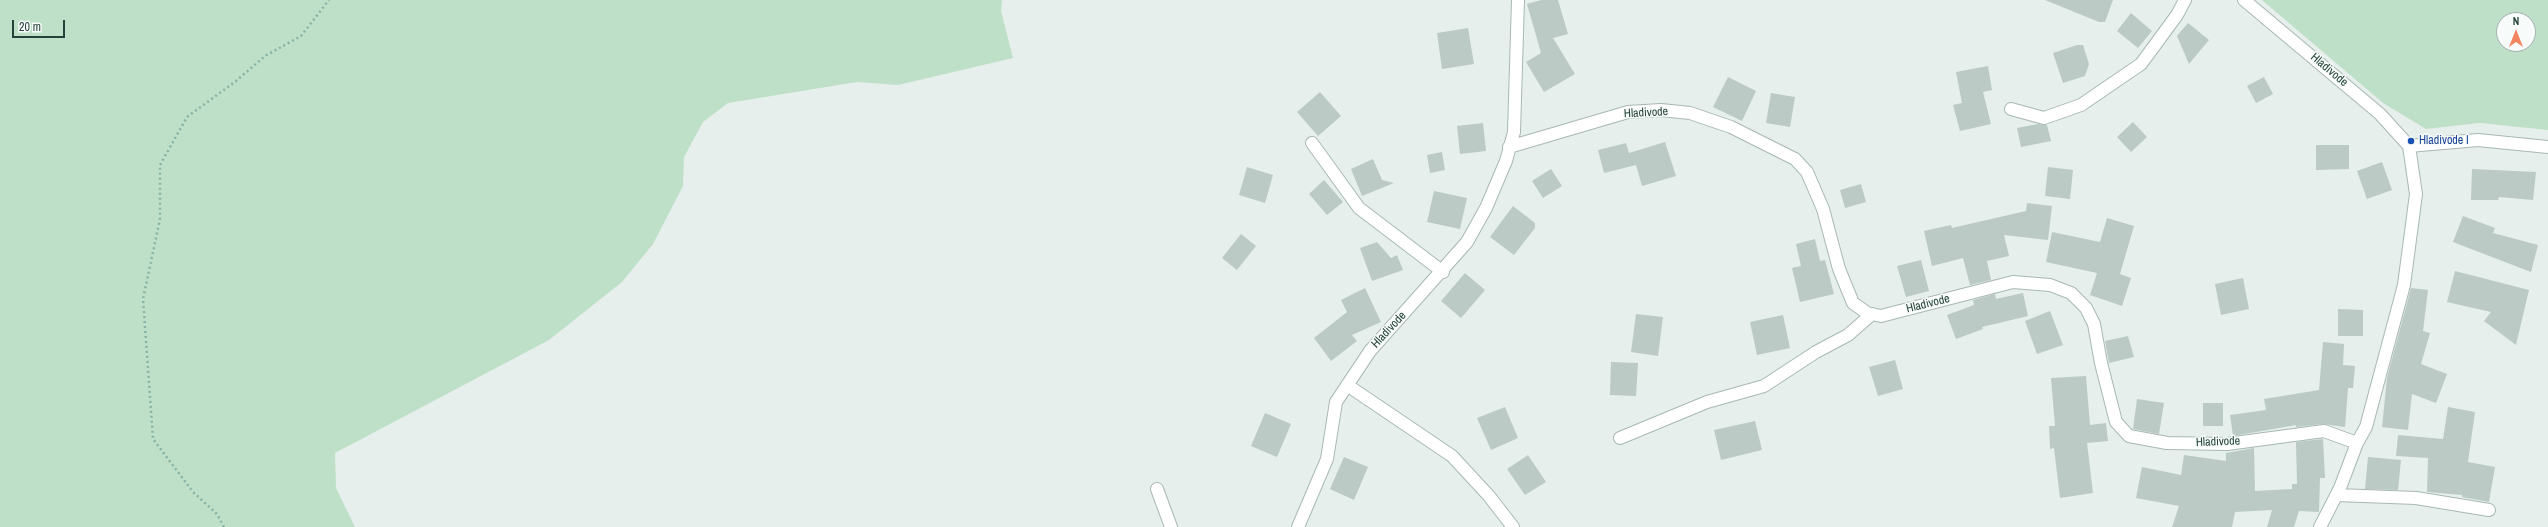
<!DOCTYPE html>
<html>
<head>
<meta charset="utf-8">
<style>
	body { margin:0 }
	#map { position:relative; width:2548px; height:527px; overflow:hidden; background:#e6efeb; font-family:"Archivo Narrow",sans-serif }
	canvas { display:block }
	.north { position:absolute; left:2496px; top:12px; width:40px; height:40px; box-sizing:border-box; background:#f7fbf9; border:1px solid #a3b1ad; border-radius:50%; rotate:0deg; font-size:11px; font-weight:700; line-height:16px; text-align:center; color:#24423a }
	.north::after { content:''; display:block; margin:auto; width:14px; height:18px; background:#f4845f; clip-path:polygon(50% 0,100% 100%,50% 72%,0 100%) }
	.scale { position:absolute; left:12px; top:20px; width:53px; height:18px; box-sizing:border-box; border:2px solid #24423a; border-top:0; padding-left:5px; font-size:12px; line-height:14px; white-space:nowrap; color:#24423a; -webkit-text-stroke:3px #f7fbf9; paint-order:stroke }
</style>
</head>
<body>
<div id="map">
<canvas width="2548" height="527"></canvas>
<div class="north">N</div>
<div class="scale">20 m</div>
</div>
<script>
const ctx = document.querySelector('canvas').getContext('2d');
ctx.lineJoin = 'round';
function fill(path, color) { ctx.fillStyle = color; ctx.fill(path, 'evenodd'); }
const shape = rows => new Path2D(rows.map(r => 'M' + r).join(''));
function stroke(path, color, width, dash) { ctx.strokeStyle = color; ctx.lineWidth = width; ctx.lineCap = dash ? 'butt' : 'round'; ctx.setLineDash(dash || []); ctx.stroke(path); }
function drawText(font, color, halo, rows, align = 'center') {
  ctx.font = font + ' "Archivo Narrow",sans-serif'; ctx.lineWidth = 3; ctx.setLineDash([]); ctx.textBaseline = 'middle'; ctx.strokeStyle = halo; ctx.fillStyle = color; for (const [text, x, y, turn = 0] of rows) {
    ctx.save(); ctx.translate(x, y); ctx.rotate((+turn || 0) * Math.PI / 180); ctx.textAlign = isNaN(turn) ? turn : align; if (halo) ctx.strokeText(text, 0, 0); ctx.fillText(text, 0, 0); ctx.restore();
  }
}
fill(shape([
	[0,0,1002,0,1001,11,1013,58,898,85,857,82,728,103,703,122,684,157,683,186,653,244,622,282,549,340,335,453,336,488,355,527,0,527],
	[2262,0,2548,0,2548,130,2480,123,2426,129,2383,103],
	[2504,20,2528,20,2528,44,2504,44]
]), '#bfe0c8');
fill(shape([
	[1541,0,1558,0,1568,34,1553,38,1575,74,1544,92,1526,62,1541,53,1527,4],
	[2045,0,2113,0,2105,22,2099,22],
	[2131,13,2152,31,2138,48,2117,31],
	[2188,23,2209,40,2189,64,2177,36],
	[1468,28,1474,64,1442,69,1437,33],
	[2077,45,2083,45,2089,64,2085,76,2063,83,2053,53],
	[1988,66,1992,90,1983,92,1991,124,1960,131,1953,105,1962,103,1956,72],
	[1728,77,1756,91,1742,121,1713,107],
	[2264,77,2273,94,2256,103,2247,86],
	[1320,92,1341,116,1318,136,1297,112],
	[1771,93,1795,97,1790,127,1766,123],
	[2133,122,2147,137,2131,152,2117,137],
	[1483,123,1486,151,1460,154,1457,126],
	[2038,124,2047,125,2051,141,2021,147,2017,128],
	[1665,142,1676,176,1642,186,1636,165,1604,173,1598,150,1626,143,1629,153],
	[2316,145,2349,145,2349,169,2316,170],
	[1442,152,1445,170,1430,173,1427,155],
	[1373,159,1382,180,1394,183,1362,196,1351,169],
	[2382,162,2392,190,2367,199,2357,171],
	[1247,167,1273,175,1265,203,1239,195],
	[2048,167,2073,170,2070,199,2045,196],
	[1551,169,1562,186,1543,198,1532,181],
	[2472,169,2536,172,2533,200,2499,197,2498,200,2471,200],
	[1324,180,1343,202,1327,215,1309,194],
	[1861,184,1866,202,1845,208,1840,190],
	[1434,191,1467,198,1460,229,1427,222],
	[2027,203,2052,206,2048,240,2004,235,2009,256,1987,261,1991,280,1970,285,1963,258,1932,266,1924,231,1951,225,1952,228,2026,211],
	[1513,206,1535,223,1535,228,1514,255,1490,237],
	[2463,216,2495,228,2493,233,2538,245,2531,272,2453,242],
	[2107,218,2134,226,2120,274,2131,278,2122,306,2090,295,2097,273,2046,262,2052,232,2100,242],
	[1241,234,1256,246,1237,270,1222,258],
	[1815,239,1820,261,1825,260,1834,294,1800,302,1792,268,1801,266,1796,244],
	[1377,242,1391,258,1397,255,1403,270,1372,281,1360,248],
	[1921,260,1929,291,1906,297,1897,266],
	[2455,271,2529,290,2516,345,2484,321,2491,312,2447,302],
	[1465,273,1485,290,1461,318,1441,301],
	[2243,278,2249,309,2221,315,2215,284],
	[1365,288,1381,322,1352,335,1357,341,1331,361,1314,338,1347,312,1341,300],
	[2411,288,2428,290,2423,331,2430,333,2421,364,2447,374,2436,403,2412,394,2408,430,2382,427,2387,378],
	[2023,293,2028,316,1982,327,1983,329,1956,339,1947,315,1974,305,1973,300,1995,294,1996,299],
	[2338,309,2363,310,2363,336,2338,336],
	[2050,311,2063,345,2037,354,2025,321],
	[1636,314,1663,317,1658,356,1631,352],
	[1783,315,1790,348,1757,355,1750,322],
	[2128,336,2134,357,2109,363,2105,341],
	[2323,342,2344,344,2343,365,2355,366,2353,388,2348,388,2345,427,2323,424,2296,427,2296,425,2233,436,2230,415,2266,410,2264,399,2319,390],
	[1895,360,1903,389,1878,396,1869,367],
	[1611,362,1638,363,1636,396,1610,395],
	[2086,376,2090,425,2106,423,2108,441,2087,443,2093,493,2060,498,2054,448,2050,449,2049,426,2055,426,2051,378],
	[2137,399,2164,403,2159,434,2133,429],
	[2203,403,2223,403,2223,426,2203,426],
	[1505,407,1518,438,1491,450,1477,418],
	[2448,407,2475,412,2468,462,2495,467,2489,502,2462,497,2462,495,2427,492,2428,458,2396,456,2398,435,2443,439],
	[1265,413,1291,424,1277,457,1251,446],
	[1755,421,1762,450,1721,460,1714,430],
	[2323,439,2325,478,2320,478,2319,512,2299,511,2294,527,2267,527,2272,510,2235,512,2232,527,2172,527,2179,506,2136,498,2142,467,2181,475,2184,455,2226,461,2226,453,2254,448,2255,491,2292,489,2292,484,2297,484,2296,442],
	[1528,455,1546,482,1525,495,1507,469],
	[1344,457,1368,467,1354,500,1330,489],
	[2368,457,2401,460,2398,490,2365,489]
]), '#bbcac4');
const street = shape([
	[2244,0,2380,114,2409,146,2416,194,2404,285,2366,427,2357,443,2340,488,2320,527],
	[2011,109,2044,118,2081,105,2141,64,2177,15,2185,0],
	[1312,143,1359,208,1443,272],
	[2409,146,2478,140,2548,147],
	[1509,147,1628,112,1661,110,1690,113,1731,127,1795,159,1807,172,1823,209,1839,269,1853,303,1867,313,1881,316,2013,282,2050,285,2071,293,2086,308,2094,324,2101,363,2116,422,2129,436,2167,443,2227,444,2324,431,2357,443],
	[1347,385,1452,456,1489,496,1513,527],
	[1620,438,1707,402,1764,386,1816,352,1848,335,1872,314],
	[1157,489,1171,527],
	[2337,495,2416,498,2489,510],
	[1298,527,1327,459,1336,402,1370,351,1467,242,1486,208,1506,161,1514,132,1518,0]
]);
stroke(street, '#a8b8b2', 14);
stroke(shape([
	[224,527,217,514,193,492,153,439,143,299,160,219,160,165,187,117,236,81,265,56,301,36,329,0]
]), '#86b3a5', 2.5, [2, 3]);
stroke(street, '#fff', 12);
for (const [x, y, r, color] of [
	[2411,141,4,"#1a4fb4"]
]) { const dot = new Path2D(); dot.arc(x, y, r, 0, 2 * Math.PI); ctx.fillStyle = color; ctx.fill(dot); stroke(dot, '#f7fbf9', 1.5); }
drawText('12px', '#24423a', '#f7fbf9', [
	["Hladivode",2329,70,40],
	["Hladivode",1646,113,-3],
	["Hladivode",1928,304,-14],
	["Hladivode",1389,330,-47],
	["Hladivode",2218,442,-2]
]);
drawText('12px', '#164399', '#f7fbf9', [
	["Hladivode I",2419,141]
], 'left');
</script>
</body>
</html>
